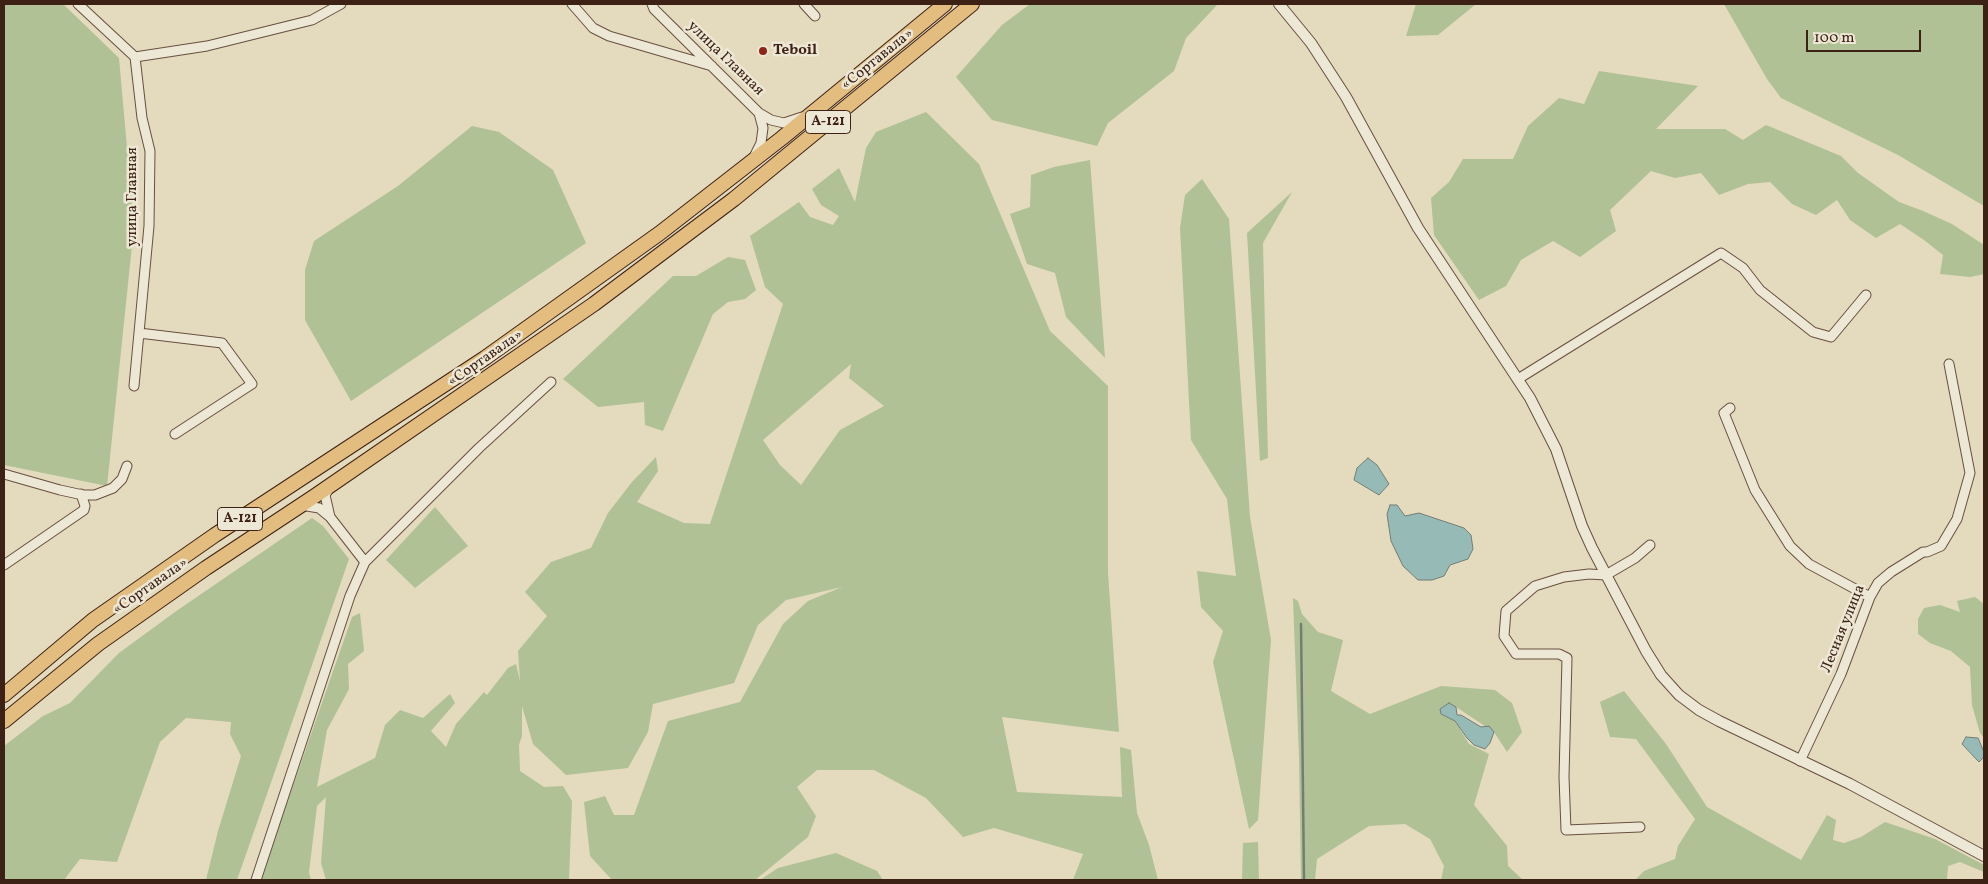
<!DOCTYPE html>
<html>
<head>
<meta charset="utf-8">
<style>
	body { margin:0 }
	#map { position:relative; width:1988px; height:884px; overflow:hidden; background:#e4dabe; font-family:Vollkorn,serif }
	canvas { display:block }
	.frame { position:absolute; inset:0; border:5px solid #3e2115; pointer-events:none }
	.scale { position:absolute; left:1806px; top:30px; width:115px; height:22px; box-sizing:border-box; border:2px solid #3e2115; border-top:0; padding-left:6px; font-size:15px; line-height:18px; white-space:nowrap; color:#3e2115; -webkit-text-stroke:4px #ede7d5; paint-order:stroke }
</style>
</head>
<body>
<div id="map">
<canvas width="1988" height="884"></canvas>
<div class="frame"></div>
<div class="scale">100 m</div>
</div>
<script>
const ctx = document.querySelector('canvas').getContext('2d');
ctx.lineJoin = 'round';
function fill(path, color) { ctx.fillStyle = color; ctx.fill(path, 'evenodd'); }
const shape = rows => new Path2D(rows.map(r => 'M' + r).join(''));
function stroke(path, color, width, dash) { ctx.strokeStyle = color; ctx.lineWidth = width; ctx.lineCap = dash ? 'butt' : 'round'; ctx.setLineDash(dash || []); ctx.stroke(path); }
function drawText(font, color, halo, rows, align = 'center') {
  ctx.font = font + ' Vollkorn,serif'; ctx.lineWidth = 5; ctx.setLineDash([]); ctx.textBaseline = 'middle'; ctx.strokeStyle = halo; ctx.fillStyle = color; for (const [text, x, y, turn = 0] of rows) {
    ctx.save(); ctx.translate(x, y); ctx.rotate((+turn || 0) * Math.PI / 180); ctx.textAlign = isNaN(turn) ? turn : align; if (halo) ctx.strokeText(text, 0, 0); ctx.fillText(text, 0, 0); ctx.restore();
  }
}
fill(shape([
	[4,4,63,4,119,58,134,226,107,486,4,465],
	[1030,4,1218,4,1186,38,1174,71,1108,123,1097,146,992,120,956,77,1002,25],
	[1416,4,1476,4,1438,35,1406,36],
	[1724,4,1984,4,1984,206,1898,155,1781,98,1767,79],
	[1599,71,1698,86,1656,129,1725,129,1743,140,1766,125,1841,156,1858,173,1899,202,1923,211,1952,224,1984,245,1984,274,1970,277,1940,274,1943,255,1924,240,1900,224,1876,238,1850,220,1837,200,1816,215,1792,204,1770,182,1748,184,1719,195,1701,173,1675,178,1651,171,1610,210,1616,231,1580,257,1553,241,1521,260,1506,286,1479,300,1434,235,1431,198,1449,182,1463,159,1513,159,1528,126,1559,98,1584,104],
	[926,112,979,164,1050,331,1108,386,1108,573,1119,732,1002,717,1017,792,1122,797,1120,747,1131,750,1137,813,1149,845,1158,880,1073,880,1083,854,994,828,963,837,926,798,874,770,817,770,797,787,816,816,808,837,755,880,612,880,590,856,584,802,605,796,614,815,634,815,668,721,740,702,783,624,808,601,842,587,786,600,758,625,734,683,653,704,648,732,628,768,566,775,533,744,522,706,522,736,519,745,520,771,544,787,563,786,572,801,569,880,326,880,321,863,326,797,317,806,309,872,311,880,260,880,352,617,360,613,364,651,348,664,349,689,327,730,317,787,375,758,385,725,400,710,423,718,450,694,455,703,431,731,446,747,456,724,484,692,487,695,508,668,516,664,520,681,518,651,547,616,525,592,551,562,591,548,608,513,632,482,656,457,658,471,637,502,684,523,710,524,783,304,765,287,750,236,799,202,810,217,833,225,839,216,821,205,812,189,839,168,855,202,866,148,876,132],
	[851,364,849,378,884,406,840,430,801,485,780,465,763,440],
	[472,126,499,132,553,170,586,243,351,401,305,320,305,270,314,241,398,186],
	[1090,160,1105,358,1066,317,1055,273,1027,264,1010,214,1030,207,1031,175,1054,167],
	[1202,179,1229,219,1250,517,1271,640,1258,820,1249,829,1213,662,1223,631,1201,607,1197,571,1236,576,1227,499,1191,440,1180,228,1185,195],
	[1292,192,1263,243,1268,458,1260,461,1247,233],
	[728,257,745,260,756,290,745,299,728,302,713,314,663,431,645,425,644,402,598,407,563,379,673,276,696,276],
	[435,507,468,546,415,588,386,560],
	[312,518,323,526,349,559,237,880,206,880,218,831,241,756,230,734,231,722,186,718,160,742,117,862,80,859,64,880,4,880,4,746,43,716,70,703,119,653,175,612],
	[1975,597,1984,604,1984,738,1980,733,1972,705,1970,667,1951,651,1930,643,1918,634,1918,619,1924,608,1940,605,1960,612,1957,601],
	[1293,598,1298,601,1302,614,1318,632,1343,640,1331,691,1370,714,1441,686,1495,690,1512,703,1522,732,1507,752,1494,732,1456,707,1449,703,1440,709,1441,714,1455,721,1469,744,1489,754,1474,805,1507,846,1508,866,1523,880,1441,880,1444,866,1430,839,1405,824,1369,826,1317,859,1315,880,1301,880,1299,758],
	[1624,691,1666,744,1707,807,1801,860,1827,815,1836,820,1833,840,1844,843,1861,837,1885,822,1935,839,1984,865,1984,872,1960,862,1948,866,1947,880,1635,880,1644,871,1675,859,1678,846,1695,819,1636,739,1610,737,1600,702],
	[1258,842,1259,880,1242,880,1243,843],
	[836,853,877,871,883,880,760,880,778,868]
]), '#afc195');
const water = shape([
	[1368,458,1377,465,1389,484,1379,495,1354,480,1357,468,1368,458],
	[1390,505,1397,505,1405,516,1419,513,1464,528,1471,535,1473,549,1468,559,1450,565,1444,576,1432,580,1418,580,1403,566,1391,541,1387,514,1390,505],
	[1449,703,1456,707,1457,715,1461,715,1481,727,1489,726,1494,732,1490,743,1485,749,1474,745,1467,738,1455,721,1441,714,1440,709,1449,703],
	[1966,737,1978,738,1984,752,1984,757,1979,762,1962,744,1966,737]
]);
fill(water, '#96bab6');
stroke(water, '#737d76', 1);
stroke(shape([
	[1301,624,1304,880]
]), '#737d76', 2.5);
const minor = shape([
	[78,4,135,57,142,118,150,151,149,226,134,386],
	[572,4,593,28,609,36,712,66],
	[652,4,654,9,759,113,771,120,784,123,802,117],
	[804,4,815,16],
	[135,57,207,46,312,20,341,4],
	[755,155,761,143,763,128,759,113],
	[139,333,222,343,252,384,175,434],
	[1518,379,1721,253,1743,268,1760,290,1813,332,1831,337,1866,295],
	[1730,408,1724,413,1755,490,1790,546,1809,564,1870,597],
	[4,474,60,490,83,495,95,495,113,488,122,479,127,466],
	[330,487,325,495,330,517],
	[301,505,319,508,330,517,365,562],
	[4,565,84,510,85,506,81,494],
	[1800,761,1841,674,1870,597,1878,583,1891,572,1923,552,1927,552,1941,546,1957,519,1970,473,1949,364],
	[1640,827,1566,830,1564,777,1567,658,1559,654,1516,654,1504,636,1506,611,1535,586,1564,577,1589,574,1606,575,1635,558,1650,545],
	[256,880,350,596,365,562,479,448,551,382]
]);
const tertiary = shape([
	[1279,4,1311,43,1346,97,1418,228,1530,398,1556,449,1582,526,1592,548,1646,651,1661,675,1679,695,1699,710,1719,721,1850,784,1984,856]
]);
const trunk = shape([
	[4,695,93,620,215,535,485,358,660,233,782,138,945,4],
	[4,721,98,644,206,568,315,496,594,304,734,199,972,4]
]);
stroke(minor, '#684f3f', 11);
stroke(tertiary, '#684f3f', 12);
stroke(trunk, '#3e2115', 16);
stroke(minor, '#ede7d5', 9);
stroke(tertiary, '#ede7d5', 10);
stroke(trunk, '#e2bd7f', 14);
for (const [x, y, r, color] of [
	[763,51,5,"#8f2418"]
]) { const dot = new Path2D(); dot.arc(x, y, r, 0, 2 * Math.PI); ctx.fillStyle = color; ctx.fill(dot); stroke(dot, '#ede7d5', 2); }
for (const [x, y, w] of [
	[828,122,45],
	[240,519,45]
]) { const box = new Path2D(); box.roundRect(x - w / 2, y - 11.5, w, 23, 4); ctx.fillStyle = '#ede7d5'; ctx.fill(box); stroke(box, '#3e2115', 1); }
drawText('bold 14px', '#3e2115', null, [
	["А-121",828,122],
	["А-121",240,519]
]);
drawText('bold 15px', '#3e2115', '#ede7d5', [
	["Teboil",773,51]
], 'left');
drawText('15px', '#3e2115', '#ede7d5', [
	["улица Главная",725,59,44],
	["«Сортавала»",878,60,-39],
	["улица Главная",133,197,-90],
	["«Сортавала»",486,359,-35],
	["«Сортавала»",151,587,-35],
	["Лесная улица",1844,629,-68]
]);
</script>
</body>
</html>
